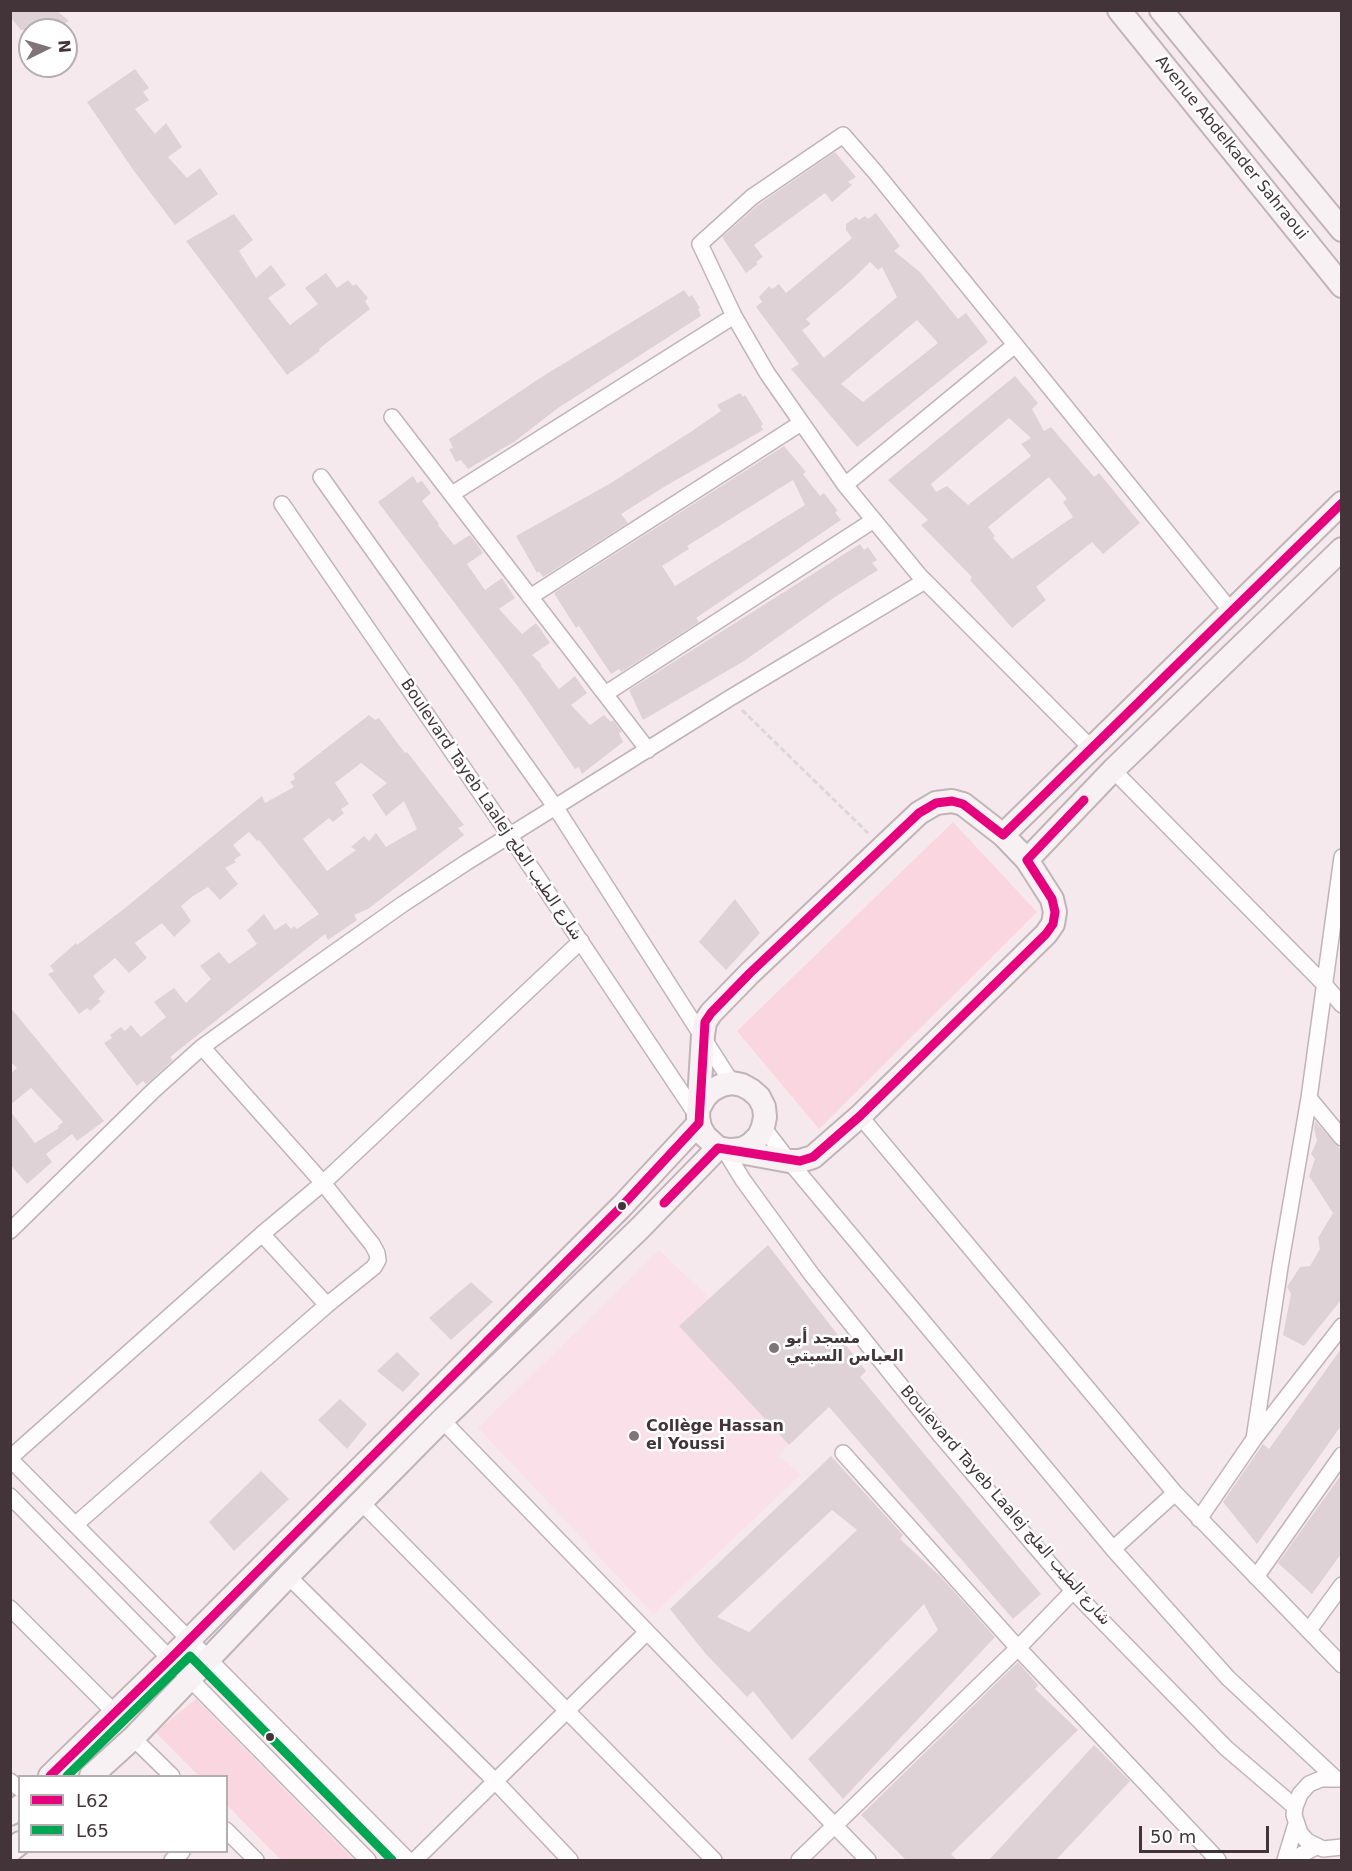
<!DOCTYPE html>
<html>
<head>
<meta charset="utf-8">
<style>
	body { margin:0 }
	#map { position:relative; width:1352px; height:1871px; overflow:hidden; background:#f6e9ed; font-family:"DejaVu Sans",sans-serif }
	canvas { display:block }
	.frame { position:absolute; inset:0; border:12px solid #423438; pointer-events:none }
	.legend { position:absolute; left:18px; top:1775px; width:210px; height:78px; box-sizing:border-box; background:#fff; border:2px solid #b3aeaf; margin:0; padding:8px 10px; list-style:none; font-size:18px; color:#423438 }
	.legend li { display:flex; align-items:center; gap:12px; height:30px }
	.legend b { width:30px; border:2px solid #b3aeaf }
	.north { position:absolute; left:18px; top:18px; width:60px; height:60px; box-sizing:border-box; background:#fff; border:2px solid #b3aeaf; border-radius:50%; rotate:85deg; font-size:16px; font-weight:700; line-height:24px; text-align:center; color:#423438 }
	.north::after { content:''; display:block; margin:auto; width:21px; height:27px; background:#817377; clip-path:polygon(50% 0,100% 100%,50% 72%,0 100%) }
	.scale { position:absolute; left:1139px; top:1826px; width:130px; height:27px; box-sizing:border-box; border:3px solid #423438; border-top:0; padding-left:8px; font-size:18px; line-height:21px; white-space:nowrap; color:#423438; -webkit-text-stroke:4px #fff; paint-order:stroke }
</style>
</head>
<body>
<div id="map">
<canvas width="1352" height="1871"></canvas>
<div class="frame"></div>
<ul class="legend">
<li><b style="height:8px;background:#e5007d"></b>L62</li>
<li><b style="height:8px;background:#00a651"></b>L65</li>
</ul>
<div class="north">N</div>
<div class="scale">50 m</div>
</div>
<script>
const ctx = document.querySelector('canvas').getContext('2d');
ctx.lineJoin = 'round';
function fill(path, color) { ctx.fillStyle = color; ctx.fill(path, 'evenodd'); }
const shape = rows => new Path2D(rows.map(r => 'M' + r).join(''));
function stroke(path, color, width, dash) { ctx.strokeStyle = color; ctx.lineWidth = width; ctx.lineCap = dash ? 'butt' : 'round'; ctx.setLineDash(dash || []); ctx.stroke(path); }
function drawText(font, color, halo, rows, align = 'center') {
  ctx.font = font + ' "DejaVu Sans",Cairo,sans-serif'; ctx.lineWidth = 5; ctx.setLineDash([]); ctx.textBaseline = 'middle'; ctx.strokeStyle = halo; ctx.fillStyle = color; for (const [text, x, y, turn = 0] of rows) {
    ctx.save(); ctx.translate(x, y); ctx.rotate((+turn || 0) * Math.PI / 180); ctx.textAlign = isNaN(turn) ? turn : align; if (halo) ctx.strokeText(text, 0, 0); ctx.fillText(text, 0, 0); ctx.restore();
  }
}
fill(shape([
	[659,1250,710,1298,680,1326,789,1445,779,1456,801,1475,653,1614,478,1428]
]), '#fae0e8');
fill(shape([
	[953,822,1037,912,819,1129,737,1031],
	[196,1699,354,1860,281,1860,227,1805,226,1776,199,1776,155,1732]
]), '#fad6e1');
fill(shape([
	[10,10,56,10,69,21,55,30,21,30,10,17],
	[135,69,149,88,143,92,149,100,135,109,155,134,166,123,182,147,168,157,187,178,200,168,218,194,175,225,134,171,87,102],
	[835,152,856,177,848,182,852,185,832,202,825,193,754,245,763,257,756,262,758,264,746,273,722,237,758,205],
	[876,213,900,246,894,251,920,272,958,319,966,313,988,342,857,447,791,369,799,364,756,307,762,302,759,297,769,286,772,289,779,284,786,293,852,238,846,230,846,224,856,217,859,220,865,216,868,219],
	[870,262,878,270,882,267,897,297,824,358,802,330,811,324,806,319,854,278],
	[917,320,938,343,863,402,841,384],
	[234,214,253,240,239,251,256,278,271,265,286,285,268,298,290,325,318,304,305,288,326,273,337,288,348,280,353,286,356,284,368,298,365,301,370,309,319,349,320,351,287,375,186,241],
	[684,290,689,297,692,295,700,308,698,309,701,316,558,408,514,442,468,469,461,460,456,462,449,449,453,448,449,439,540,378],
	[1015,376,1038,403,1032,409,1044,431,1051,427,1094,477,1099,473,1140,523,1103,554,1092,542,1036,587,1046,600,1012,628,970,580,972,577,921,525,928,520,888,480],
	[1009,418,1031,438,1021,444,1031,456,968,505,947,486,936,492,931,484],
	[1049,477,1067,499,1063,502,1073,517,1012,559,993,538,995,536,988,527],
	[740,393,743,397,745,395,763,424,761,426,763,430,664,487,621,514,628,523,543,577,539,571,537,573,516,536,611,483,692,431,721,411,717,405],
	[784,446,806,472,803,474,820,496,824,493,838,511,835,512,841,520,696,618,699,622,621,672,619,669,611,674,579,626,576,628,554,593],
	[793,480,805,505,675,586,662,566,689,549,687,546],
	[413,476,417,483,422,481,431,493,422,501,439,524,438,525,454,545,470,535,478,545,483,553,467,564,485,590,502,578,515,598,499,609,522,634,536,623,550,643,532,655,542,665,540,665,559,689,575,676,587,693,571,705,590,725,604,715,611,722,613,720,622,732,619,733,623,742,582,774,579,767,575,769,516,684,378,502],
	[860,544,864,550,868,547,877,560,872,563,878,570,835,597,744,661,643,720,629,690],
	[369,715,375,720,379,718,405,753,407,752,464,825,458,828,464,835,368,909,354,915,357,920,328,940,325,934,170,1057,173,1060,151,1080,146,1084,143,1081,137,1086,104,1043,112,1038,110,1035,121,1027,125,1031,131,1025,141,1037,166,1017,154,1002,174,988,186,1003,211,979,200,966,219,952,229,964,257,944,247,930,264,914,275,930,286,923,291,929,294,926,297,929,319,914,259,840,257,841,249,832,233,845,241,855,234,860,236,862,225,868,238,884,220,900,208,887,193,896,181,906,191,921,174,937,162,923,135,943,147,958,129,973,115,958,93,976,105,992,98,999,101,1001,90,1011,87,1008,79,1014,48,974,54,971,50,966,76,943,77,945,125,908,262,796,265,803,294,787,290,782,295,779,293,774],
	[361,763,387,783,372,795,386,816,404,801,417,829,386,847,376,833,369,841,364,836,351,847,356,850,327,871,303,839,329,818,333,822,344,813,341,809,349,804,335,783],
	[735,899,760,933,726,970,699,942],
	[10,1007,104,1121,77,1141,72,1134,46,1154,52,1162,27,1184,10,1164,10,1111,35,1143,59,1128,58,1126,63,1122,31,1088,10,1105,10,1074,17,1068,10,1061],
	[1315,1121,1341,1150,1341,1300,1304,1346,1283,1335,1291,1294,1287,1287,1300,1267,1310,1266,1320,1249,1318,1238,1333,1213,1309,1176,1315,1159,1311,1154,1317,1141,1314,1128],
	[768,1245,866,1371,860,1377,1041,1594,1013,1619,829,1407,789,1445,679,1326],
	[471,1282,493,1302,451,1340,429,1318],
	[1341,1349,1341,1426,1257,1544,1223,1502,1263,1444,1269,1449],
	[397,1352,420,1374,403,1392,377,1371],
	[340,1399,367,1424,347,1449,318,1420],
	[831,1456,903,1535,900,1539,941,1577,995,1637,843,1799,808,1759,938,1630,924,1604,792,1740,753,1691,747,1697,705,1653,670,1609],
	[832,1510,857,1530,749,1632,717,1617],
	[261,1471,289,1499,234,1551,209,1522],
	[1341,1475,1341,1554,1312,1594,1278,1563],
	[1018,1662,1038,1685,1035,1689,1078,1730,951,1854,957,1860,906,1860,861,1815],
	[1094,1745,1130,1781,1056,1860,989,1860]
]), '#dfd2d6');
const street = shape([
	[392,417,648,750],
	[321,477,556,808,732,1083],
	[845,485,1015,345],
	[452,494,734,316],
	[282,504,510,836,698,1117],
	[530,597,801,423],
	[605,694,874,520],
	[1091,748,919,575,845,485,767,373,734,316,700,244,752,197,843,135,876,173,1231,611],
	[1113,770,1325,985,1342,1005],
	[1309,1098,1342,1138],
	[860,1116,1175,1493,1113,1549],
	[763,1127,789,1161,1113,1549,1228,1678,1334,1777],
	[724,1149,743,1180,812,1275,941,1436,1073,1591,1226,1748,1295,1807],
	[10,1231,154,1090,202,1047,281,990,403,904,467,862,730,698,925,581],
	[262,1234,327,1305],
	[442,1420,868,1860],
	[1254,1439,1280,1267,1309,1098,1342,857],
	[843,1453,1018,1648,1218,1860],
	[10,1458,262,1234,323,1183,581,941],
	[10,1459,408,1860],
	[1175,1493,1342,1665],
	[10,1496,368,1860],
	[361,1502,714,1860],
	[1199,1519,1254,1439,1342,1326],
	[76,1524,327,1305,374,1267,378,1260,377,1253,372,1244,323,1183,202,1047],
	[288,1576,495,1781,570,1860],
	[1256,1577,1342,1455],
	[10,1608,115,1713],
	[1309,1630,1342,1585],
	[133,1738,172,1776],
	[1340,1779,1321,1779,1309,1784,1300,1794,1295,1807,1294,1815,1300,1833,1307,1841,1323,1849,1342,1847],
	[10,1781,20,1789],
	[226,1830,256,1860],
	[172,1860,182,1852],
	[415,1860,646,1633],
	[799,1860,1018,1648,1073,1591],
	[1285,1860,1296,1824],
	[1291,1860,1316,1847]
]);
const secondary = shape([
	[1119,10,1342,286],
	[1161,10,1342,230],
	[952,801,963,804,1003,835,1027,860,1052,899,1055,912,1053,924,1046,934,860,1116,813,1157,800,1161,789,1161,718,1148,705,1136,700,1127,698,1117,703,1035,705,1022,711,1013,750,973,919,813,936,803,952,801],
	[1003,835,1342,503],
	[1027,860,1113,770,1342,549],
	[700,1106,705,1097,712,1090,722,1085,732,1083,742,1085,751,1090,759,1097,764,1107,765,1117,763,1127,759,1136,751,1144,742,1149,732,1150],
	[50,1776,170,1659,622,1206,699,1123],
	[91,1776,133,1738,288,1576,442,1420,640,1228,718,1148],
	[10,1814,20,1806],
	[10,1851,20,1843]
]);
stroke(street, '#c1b4b8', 18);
stroke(secondary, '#c1b4b8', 26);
stroke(shape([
	[742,710,868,833]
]), '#dcd7d9', 3, [6, 3]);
stroke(street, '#fefcfc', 15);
stroke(secondary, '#f8f1f3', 22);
stroke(shape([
	[664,1203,718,1148,800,1161,813,1157,860,1116,1046,934,1053,924,1055,912,1052,899,1027,860,1084,800],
	[50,1776,170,1659,622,1206,699,1123,705,1022,711,1013,750,973,919,813,936,803,952,801,963,804,1003,835,1342,503]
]), '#e5007d', 9);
stroke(shape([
	[67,1776,190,1656,392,1860]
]), '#00a651', 9);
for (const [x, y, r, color] of [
	[622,1206,5,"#423438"],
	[774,1348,6,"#817377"],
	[634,1436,6,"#817377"],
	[270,1737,5,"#423438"]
]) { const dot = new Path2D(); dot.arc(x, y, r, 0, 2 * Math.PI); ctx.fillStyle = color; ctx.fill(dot); stroke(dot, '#fff', 2); }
drawText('16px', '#423438', '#fff', [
	["Avenue Abdelkader Sahraoui",1231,148,51],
	["Boulevard Tayeb Laalej شارع الطيب العلج",491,810,56],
	["Boulevard Tayeb Laalej شارع الطيب العلج",1005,1506,49]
]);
drawText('bold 16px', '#423438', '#fff', [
	["مسجد أبو",786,1339],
	["العباس السبتي",786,1357],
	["Collège Hassan",646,1427],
	["el Youssi",646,1445]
], 'left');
</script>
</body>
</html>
